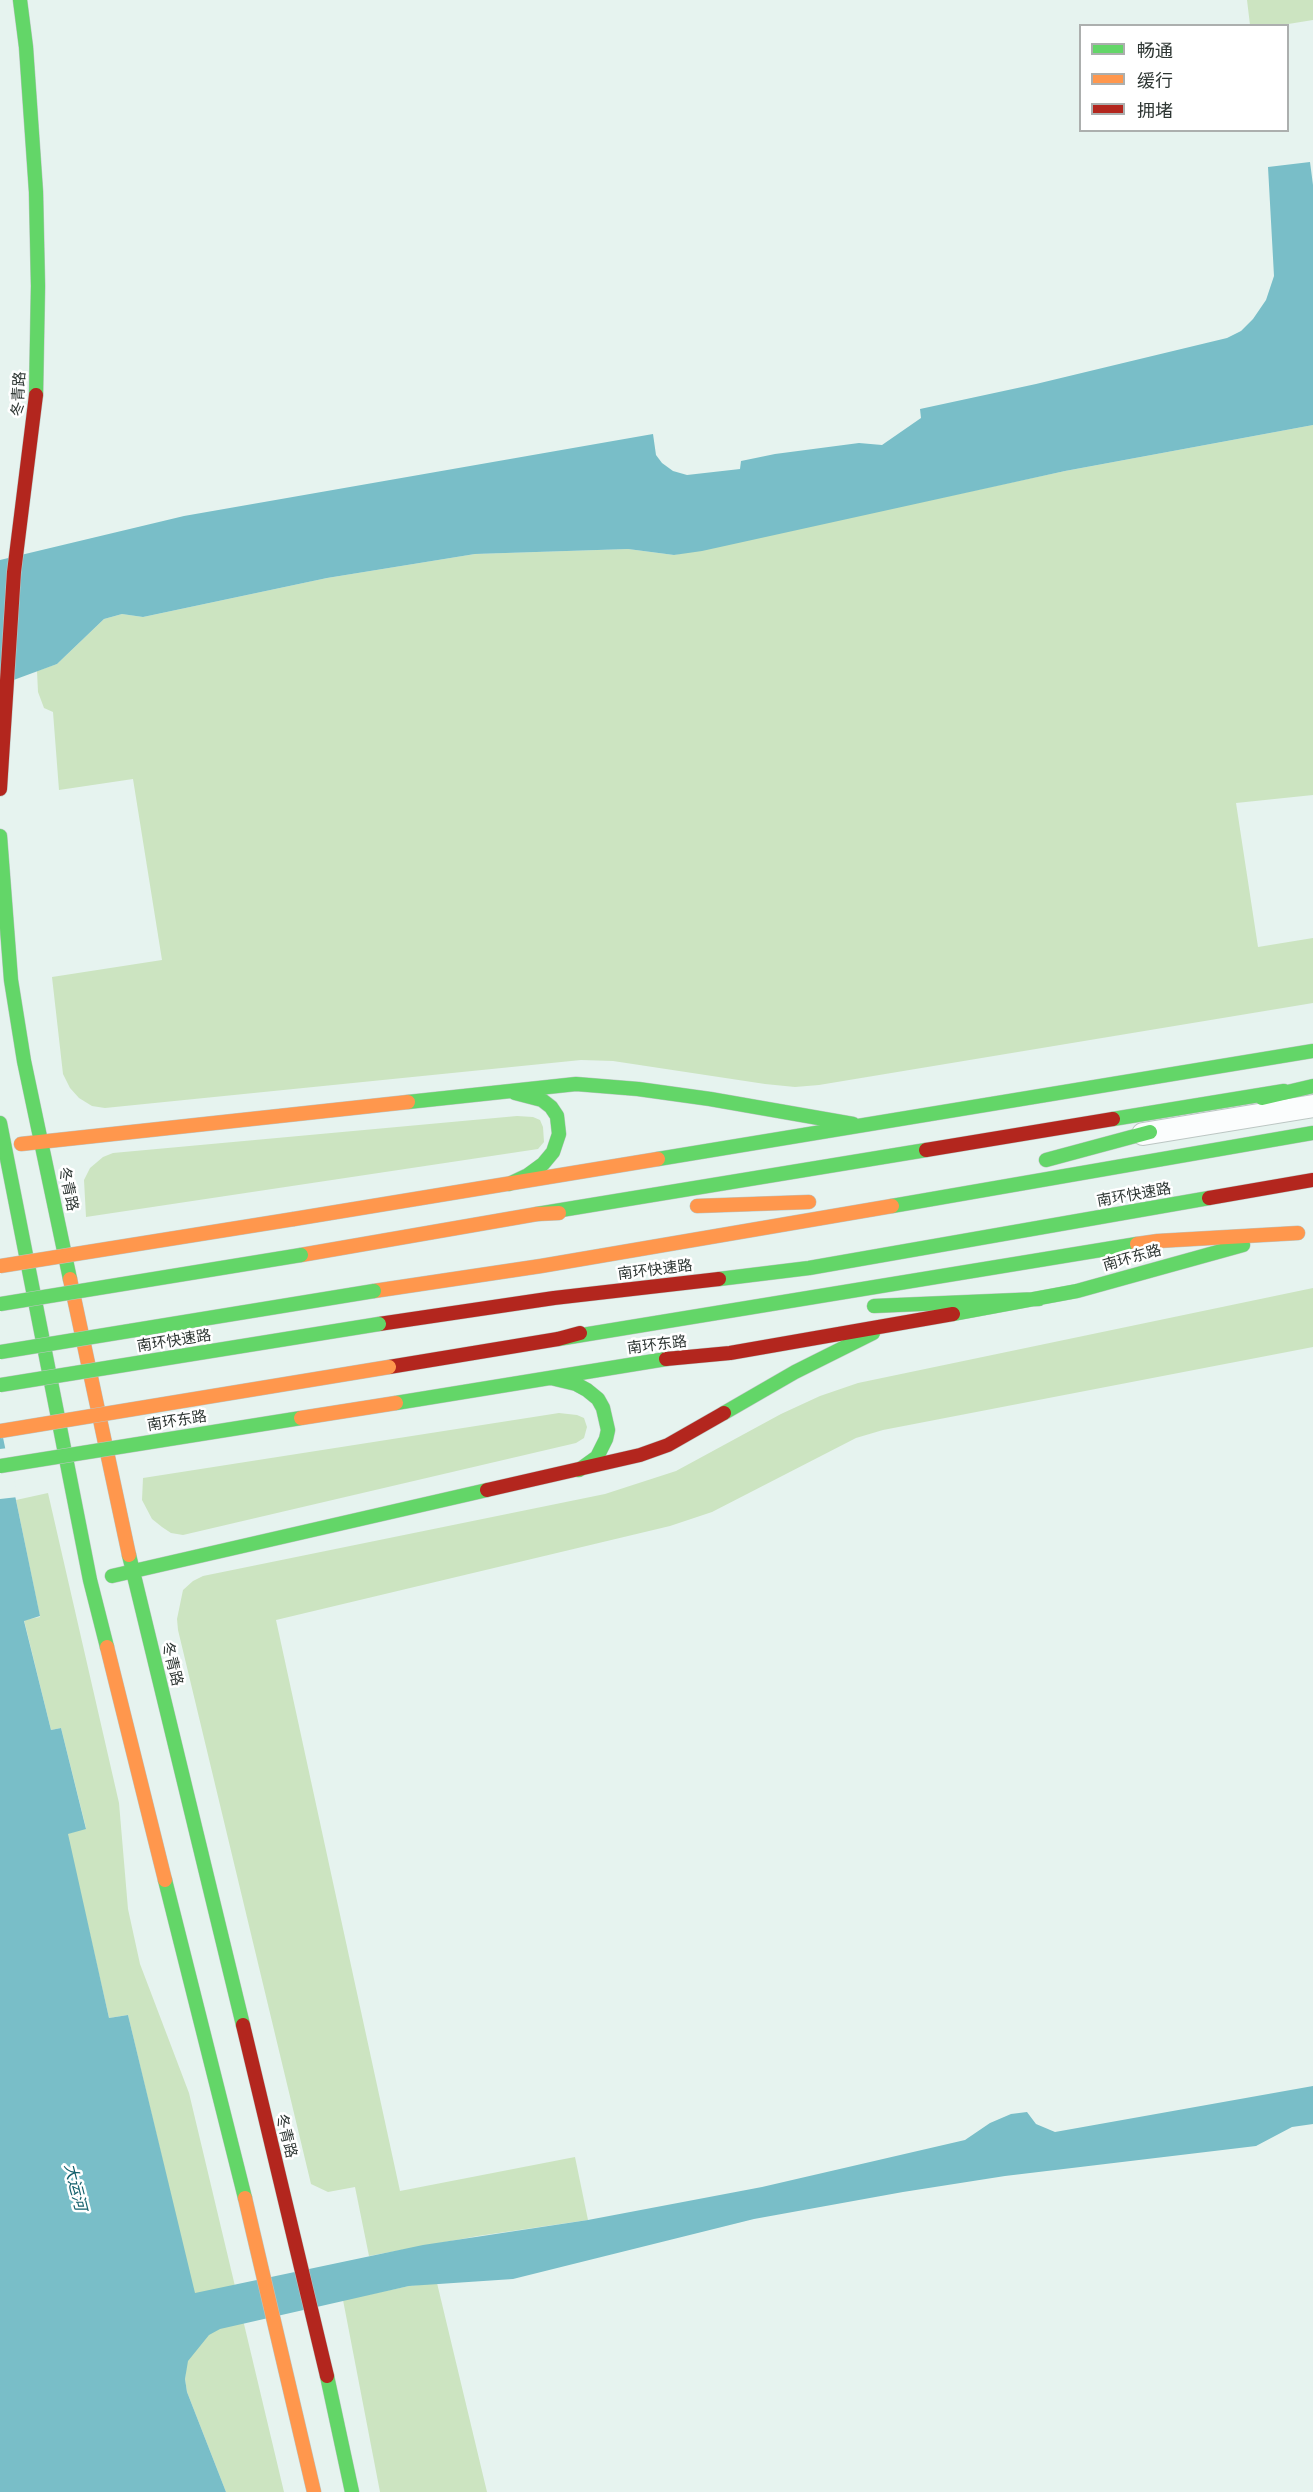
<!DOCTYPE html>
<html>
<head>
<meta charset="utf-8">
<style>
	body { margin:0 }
	#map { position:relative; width:1313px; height:2492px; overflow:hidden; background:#e6f3ef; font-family:Mulish,"Noto Sans SC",sans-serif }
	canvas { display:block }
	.legend { position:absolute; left:1079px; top:24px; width:210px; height:108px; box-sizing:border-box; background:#fff; border:2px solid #acafae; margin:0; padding:8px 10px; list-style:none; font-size:18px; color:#2f3734 }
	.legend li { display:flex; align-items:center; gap:12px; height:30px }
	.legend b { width:30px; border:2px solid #acafae }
</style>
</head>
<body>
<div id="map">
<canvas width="1313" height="2492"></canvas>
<ul class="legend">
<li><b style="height:8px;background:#63d668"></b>畅通</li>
<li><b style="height:8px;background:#ff974d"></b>缓行</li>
<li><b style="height:8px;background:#b3261e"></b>拥堵</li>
</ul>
</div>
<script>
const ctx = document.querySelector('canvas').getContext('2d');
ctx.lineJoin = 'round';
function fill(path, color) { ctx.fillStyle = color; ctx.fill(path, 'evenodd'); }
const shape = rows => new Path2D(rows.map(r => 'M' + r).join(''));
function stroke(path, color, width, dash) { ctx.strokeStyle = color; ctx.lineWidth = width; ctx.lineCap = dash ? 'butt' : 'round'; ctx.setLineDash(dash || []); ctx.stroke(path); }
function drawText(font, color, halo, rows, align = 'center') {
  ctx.font = font + ' Mulish,"Noto Sans SC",sans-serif'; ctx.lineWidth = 5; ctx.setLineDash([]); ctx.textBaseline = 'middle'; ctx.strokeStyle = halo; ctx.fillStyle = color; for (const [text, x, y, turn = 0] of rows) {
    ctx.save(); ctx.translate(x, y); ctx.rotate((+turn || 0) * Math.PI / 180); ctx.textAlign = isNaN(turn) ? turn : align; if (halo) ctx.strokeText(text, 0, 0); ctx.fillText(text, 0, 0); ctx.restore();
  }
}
fill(shape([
	[1247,0,1313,0,1313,20,1282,25,1250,25],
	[1313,425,1313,795,1236,803,1258,947,1313,938,1313,1003,819,1085,795,1087,765,1084,613,1061,581,1060,105,1108,92,1106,79,1098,70,1088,63,1074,52,977,162,960,133,779,59,790,53,712,44,708,38,692,37,671,57,664,104,619,122,614,143,617,327,578,475,554,628,549,674,555,1065,471],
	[517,1116,533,1117,540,1120,543,1127,544,1142,538,1149,86,1217,84,1180,90,1168,103,1157,113,1153],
	[1313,1288,1313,1347,883,1430,856,1438,712,1512,670,1526,276,1620,400,2191,575,2157,588,2220,478,2236,369,2256,355,2187,328,2192,311,2184,178,1630,177,1619,183,1590,193,1581,203,1576,605,1494,676,1471,781,1414,820,1396,858,1383],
	[559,1413,577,1415,584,1418,587,1427,584,1438,576,1443,183,1535,171,1533,162,1527,152,1519,142,1500,143,1478],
	[48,1493,119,1803,128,1909,140,1964,189,2093,284,2492,226,2492,187,2392,185,2379,194,2293,128,2015,109,2018,67,1834,86,1828,61,1728,51,1730,24,1620,40,1617,16,1500],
	[437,2283,487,2492,380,2492,343,2300,409,2286]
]), '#cce4c1');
fill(shape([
	[1310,162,1313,185,1313,425,1065,471,702,551,674,555,628,549,475,554,327,578,143,617,122,614,104,619,57,664,0,685,0,560,184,516,653,434,656,455,662,463,673,471,687,475,740,469,741,461,775,454,859,443,882,445,921,418,920,409,1036,384,1227,338,1241,331,1253,319,1266,300,1274,276,1268,167],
	[0,1423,40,1616,24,1621,51,1730,61,1728,86,1829,68,1834,109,2018,128,2015,195,2293,423,2245,588,2220,762,2187,965,2140,990,2123,1011,2114,1027,2112,1036,2124,1055,2132,1313,2086,1313,2124,1292,2127,1256,2146,1005,2176,903,2192,754,2219,513,2279,409,2286,220,2329,209,2335,188,2361,185,2379,187,2392,226,2492,0,2492]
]), '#79bec8');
fill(shape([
	[8,1448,18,1497,0,1499,0,1449]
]), '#e6f3ef');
const street = shape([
	[1143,1134,1313,1106]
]);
const fast = shape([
	[20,0,26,47,36,192,38,286,36,395],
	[0,836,11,980,24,1061,70,1279],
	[1262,1098,1313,1086],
	[408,1102,576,1084,638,1089,710,1099,853,1124],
	[1113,1119,1284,1091],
	[0,1123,90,1580,107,1647],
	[658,1159,1313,1051],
	[1046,1160,1150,1132],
	[509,1184,528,1175,543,1164,553,1152,559,1134,557,1116,551,1107,542,1100,515,1093],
	[892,1206,1313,1133],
	[537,1214,926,1150],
	[719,1279,809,1268,1209,1198],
	[874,1306,1039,1299],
	[953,1314,1077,1291,1243,1245],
	[558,1339,1137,1244],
	[551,1378,576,1384,587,1390,598,1399,603,1408,608,1430,606,1439,597,1457,579,1470],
	[396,1403,666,1359],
	[724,1413,795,1372,873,1333],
	[129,1555,243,2025],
	[112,1576,487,1490],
	[165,1880,245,2198],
	[327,2376,352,2492]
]);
const slow = shape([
	[21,1144,408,1102],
	[697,1206,809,1202],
	[294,1219,658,1159],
	[1137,1244,1158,1241,1298,1233],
	[301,1255,537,1214,559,1213],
	[70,1279,129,1555],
	[374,1291,541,1266,892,1206],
	[107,1647,165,1880],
	[245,2198,314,2492]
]);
const jam = shape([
	[0,789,14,572,36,395],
	[926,1150,1113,1119],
	[1209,1198,1313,1180],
	[379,1324,554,1298,719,1279],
	[666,1359,730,1353,953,1314],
	[389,1367,558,1339,580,1333],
	[487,1490,640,1455,668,1445,724,1413],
	[243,2025,327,2376]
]);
stroke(street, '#bcc6c3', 24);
stroke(fast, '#bcc6c3', 15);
stroke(slow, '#bcc6c3', 15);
stroke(jam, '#bcc6c3', 15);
stroke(street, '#fbfdfd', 22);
stroke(fast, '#63d668', 14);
stroke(slow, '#ff974d', 14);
stroke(jam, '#b3261e', 14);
const fastBridge = shape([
	[0,1304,301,1255],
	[0,1352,374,1291],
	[0,1385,379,1324],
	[0,1466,301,1418]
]);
const slowBridge = shape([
	[0,1266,294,1219],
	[301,1418,396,1403],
	[0,1431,389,1367]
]);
stroke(fastBridge, '#bcc6c3', 15, []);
stroke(slowBridge, '#bcc6c3', 15, []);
stroke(fastBridge, '#63d668', 14);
stroke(slowBridge, '#ff974d', 14);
drawText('15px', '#2f3734', '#fff', [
	["冬青路",19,394,-87],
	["冬青路",68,1189,78],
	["南环快速路",1134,1195,-10],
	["南环东路",1132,1258,-16],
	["南环快速路",655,1270,-7],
	["南环快速路",174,1341,-9],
	["南环东路",657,1345,-7],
	["南环东路",177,1421,-9],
	["冬青路",172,1664,76],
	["冬青路",286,2136,76]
]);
drawText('italic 16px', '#15616d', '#fff', [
	["大运河",75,2187,76]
]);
</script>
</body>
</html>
